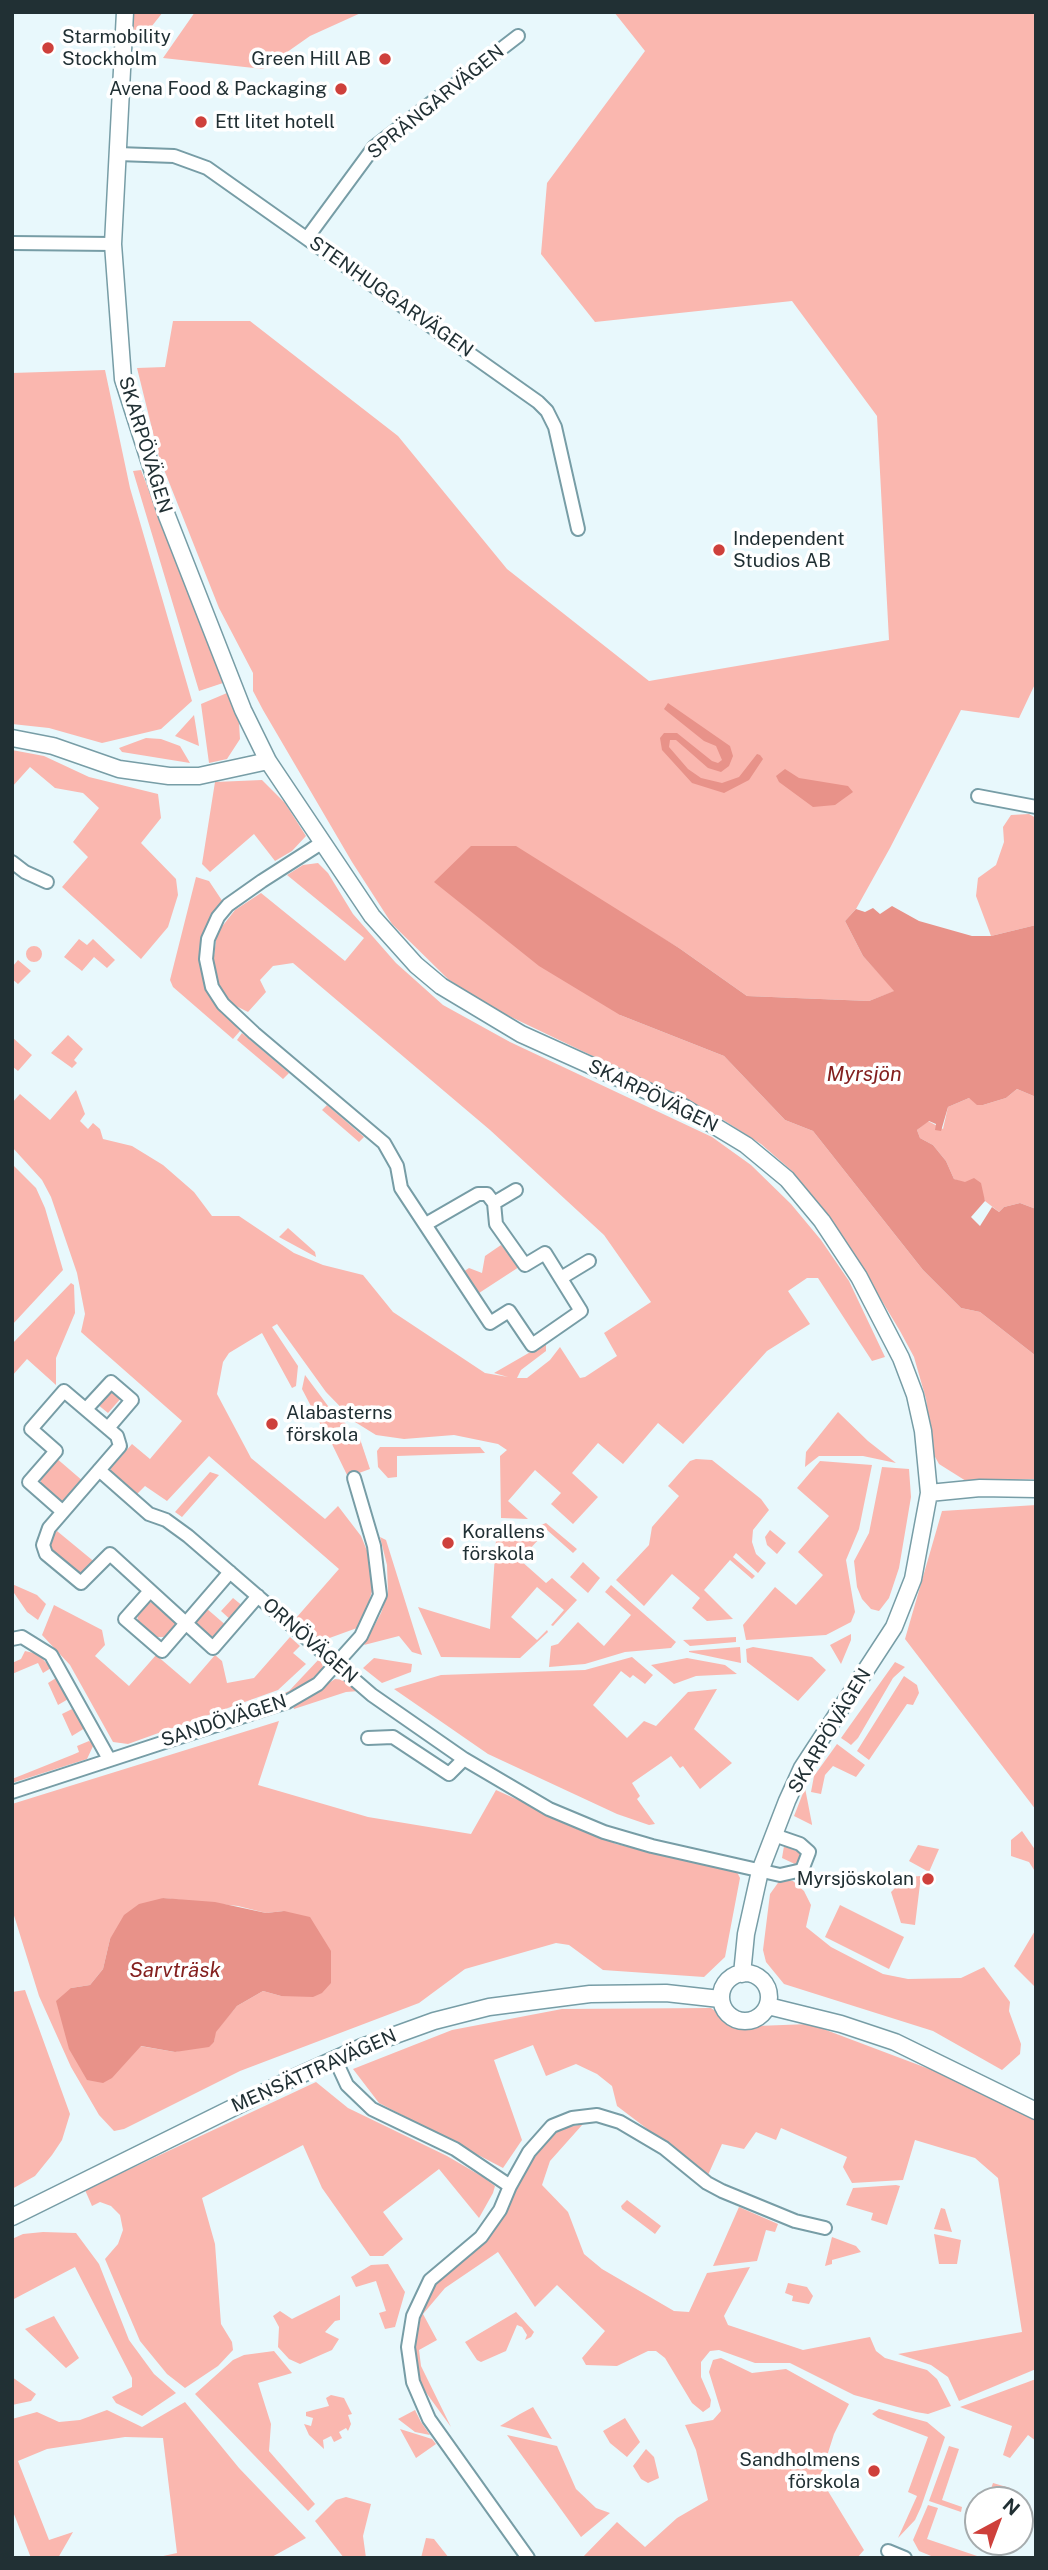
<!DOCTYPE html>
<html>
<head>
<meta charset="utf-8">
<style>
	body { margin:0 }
	#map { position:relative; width:1048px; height:2570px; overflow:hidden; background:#e8f8fc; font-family:"Public Sans",sans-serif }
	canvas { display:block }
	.frame { position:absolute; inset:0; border:14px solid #213034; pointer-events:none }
	.north { position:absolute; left:964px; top:2486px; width:70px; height:70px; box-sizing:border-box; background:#fff; border:2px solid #a6acae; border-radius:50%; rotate:41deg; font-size:19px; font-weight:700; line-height:28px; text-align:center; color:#213034 }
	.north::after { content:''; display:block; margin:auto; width:24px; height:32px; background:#ce403b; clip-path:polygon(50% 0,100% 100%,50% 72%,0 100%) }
</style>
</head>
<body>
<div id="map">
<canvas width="1048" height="2570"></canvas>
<div class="frame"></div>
<div class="north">N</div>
</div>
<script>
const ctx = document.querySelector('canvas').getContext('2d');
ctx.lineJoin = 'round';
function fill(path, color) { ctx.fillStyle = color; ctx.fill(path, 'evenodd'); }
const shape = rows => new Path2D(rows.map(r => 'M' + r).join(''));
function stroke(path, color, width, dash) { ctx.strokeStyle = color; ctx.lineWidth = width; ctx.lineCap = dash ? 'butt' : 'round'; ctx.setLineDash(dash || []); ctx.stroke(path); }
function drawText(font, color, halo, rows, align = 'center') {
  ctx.font = font + ' "Public Sans",sans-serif'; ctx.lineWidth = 7; ctx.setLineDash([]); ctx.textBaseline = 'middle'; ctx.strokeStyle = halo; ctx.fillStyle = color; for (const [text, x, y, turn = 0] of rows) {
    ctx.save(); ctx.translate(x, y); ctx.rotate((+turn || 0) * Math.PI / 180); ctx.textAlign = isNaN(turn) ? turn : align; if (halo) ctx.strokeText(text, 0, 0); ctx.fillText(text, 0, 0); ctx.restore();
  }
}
fill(shape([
	[133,12,163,12,148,31,139,33,131,31],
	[195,12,275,13,363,12,310,36,263,69,163,58],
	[614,12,1036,12,1036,682,1019,718,961,710,890,848,856,909,845,921,863,956,895,991,869,1001,747,996,679,948,620,913,620,1015,724,1056,785,1120,813,1131,923,1270,961,1308,980,1312,1036,1356,1036,1479,966,1481,939,1464,934,1455,926,1399,914,1357,900,1331,846,1241,792,1171,761,1144,714,1114,488,1006,448,979,392,924,352,862,263,710,253,691,253,673,219,608,159,457,137,368,165,367,173,321,250,321,398,436,507,569,649,681,889,640,877,416,792,301,595,322,541,254,547,183,645,51],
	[105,370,130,488,192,701,161,729,102,743,49,728,12,724,12,373],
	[141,470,223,683,199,691,133,471],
	[227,693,239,723,240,739,227,759,209,763,201,704],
	[194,715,199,746,175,736],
	[146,738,161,739,180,746,190,763,122,752,119,748],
	[12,750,44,756,89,777,158,794,161,818,141,843,176,879,178,895,168,927,141,959,62,887,88,857,73,842,99,808,83,793,55,788,30,767,12,787],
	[262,780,285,803,306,836,292,851,275,861,254,834,210,872,202,864,215,782],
	[1029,814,1036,818,1036,925,991,936,976,896,978,878,996,865,1004,842,1003,827,1011,815],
	[318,863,328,873,353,914,396,963,443,1005,510,1042,712,1137,751,1165,791,1204,821,1240,849,1281,885,1357,872,1361,818,1278,807,1278,788,1291,810,1324,767,1351,683,1444,658,1423,623,1464,598,1443,572,1473,598,1497,573,1524,551,1504,561,1493,535,1470,508,1501,528,1519,501,1518,500,1456,507,1450,498,1444,454,1435,404,1439,376,1435,355,1422,326,1392,277,1324,272,1327,298,1366,296,1386,292,1388,262,1333,229,1353,223,1362,217,1394,251,1458,325,1519,338,1506,361,1536,370,1558,373,1588,365,1614,357,1628,324,1640,318,1638,296,1618,339,1569,209,1456,167,1501,145,1486,136,1495,111,1475,111,1468,132,1444,150,1459,182,1421,81,1332,85,1314,77,1273,51,1197,42,1180,12,1147,12,1103,20,1094,50,1120,76,1090,85,1114,80,1121,88,1129,93,1123,100,1129,103,1139,132,1146,163,1165,194,1192,212,1216,239,1216,294,1253,323,1265,363,1275,393,1312,485,1373,508,1377,494,1373,546,1343,546,1351,521,1370,517,1378,527,1378,550,1360,560,1347,580,1378,585,1377,617,1356,604,1333,651,1302,604,1235,490,1130,293,963,273,966,260,980,266,992,248,1012,230,1003,217,984,213,963,217,933,235,910,261,893,345,961,364,938,287,875,303,865],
	[196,877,209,881,223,902,206,926,200,957,206,989,240,1031,233,1039,173,987,170,980],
	[79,939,87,945,93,939,115,960,107,968,94,957,82,971,64,957],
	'26 954a8 8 0 1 1 16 0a8 8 0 1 1-16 0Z',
	[18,960,31,971,18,984,12,979,13,966],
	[242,1033,289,1073,283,1079,237,1040],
	[68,1035,83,1049,74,1060,77,1063,72,1068,51,1053],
	[12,1037,32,1055,18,1071,12,1066],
	[1017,1089,1036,1097,1036,1209,1020,1203,1004,1207,999,1212,985,1201,981,1190,954,1179,946,1161,933,1145,920,1138,917,1130,928,1121,943,1129,948,1107,969,1098,983,1105,1006,1098],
	[327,1105,364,1137,359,1142,322,1110],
	[12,1164,36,1188,45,1208,63,1270,12,1325],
	[288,1228,315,1252,316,1257,279,1237],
	[501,1245,519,1267,476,1295,463,1272,469,1268,482,1273,485,1256],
	[71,1283,74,1285,75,1313,56,1358,56,1385,27,1359,12,1376,12,1344],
	[305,1375,328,1406,347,1425,324,1431,302,1389],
	[112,1388,122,1397,108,1413,97,1404],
	[838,1412,868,1441,896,1463,863,1456,819,1456,805,1467,806,1452],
	[351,1431,359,1436,370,1469,348,1477,330,1440,333,1435],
	[380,1447,480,1447,485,1453,397,1456,397,1477,388,1478,378,1467,377,1451],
	[55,1457,84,1482,65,1502,59,1502,41,1483,41,1474],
	[696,1459,712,1460,761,1499,769,1510,753,1530,752,1542,756,1554,766,1563,758,1573,736,1553,733,1557,755,1576,752,1579,730,1560,704,1590,733,1619,707,1621,692,1608,700,1598,672,1574,644,1606,616,1580,649,1545,652,1527,679,1496,668,1486,690,1461],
	[820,1461,872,1465,859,1529,846,1560,855,1612,851,1622,826,1635,746,1640,743,1625,775,1587,796,1605,823,1575,798,1552,829,1516,797,1488],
	[882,1467,909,1469,911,1497,899,1568,889,1598,879,1611,871,1609,862,1599,857,1587,854,1561,869,1533],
	[210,1472,219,1475,182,1517,175,1512],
	[1036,1505,1036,1810,905,1639,942,1511],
	[546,1523,577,1549,573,1553,547,1530,520,1560,546,1583,552,1578,577,1600,553,1626,551,1625,564,1610,537,1587,511,1617,537,1640,547,1630,548,1632,520,1658,441,1657,418,1607,490,1629,497,1525,531,1529],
	[770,1530,786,1543,777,1554,767,1545,765,1537],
	[57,1531,97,1564,83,1578,49,1549,50,1538],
	[380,1537,386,1540,422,1655,412,1652,399,1636,364,1645,381,1613,388,1593,387,1565],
	[583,1562,600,1578,588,1593,570,1577],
	[12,1584,37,1595,46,1604,38,1620,27,1612,12,1590],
	[611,1585,676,1642,671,1648,625,1652,585,1664,549,1667,551,1646,558,1644,578,1622,604,1646,631,1615,605,1592],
	[233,1598,244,1607,232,1621,221,1611],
	[147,1602,155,1603,179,1623,170,1637,154,1637,138,1623,137,1613],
	[54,1605,102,1630,105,1645,95,1656,129,1686,156,1655,190,1684,215,1655,222,1661,227,1683,254,1678,290,1637,300,1646,293,1653,306,1664,278,1690,128,1744,113,1742,70,1665,42,1635],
	[206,1608,228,1627,213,1640,195,1624],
	[851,1634,851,1640,841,1664,830,1645],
	[736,1637,736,1642,690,1646,683,1640],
	[740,1647,741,1663,689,1652,689,1651],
	[753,1647,812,1657,826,1670,798,1701,747,1662,746,1649],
	[25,1651,38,1654,51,1668,43,1673,38,1663,12,1674,12,1663,21,1659],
	[632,1657,653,1675,645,1684,633,1675,630,1678,621,1671,593,1705,627,1738,644,1721,656,1726,688,1692,717,1689,694,1729,732,1763,700,1789,683,1766,680,1768,671,1756,632,1783,640,1796,637,1799,655,1824,649,1825,617,1814,488,1754,394,1689,441,1675,585,1670],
	[320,1658,324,1670,313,1680,283,1698,250,1709,289,1691],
	[374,1658,412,1664,411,1672,382,1683,363,1668],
	[687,1658,725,1665,737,1674,696,1676,674,1684,651,1665],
	[895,1662,905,1667,893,1678,858,1738,851,1745,847,1742,841,1738],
	[904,1676,917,1685,919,1693,913,1705,907,1704,869,1760,857,1751],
	[56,1678,61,1680,70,1698,58,1705,48,1683],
	[335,1679,345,1680,359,1691,346,1692,294,1709,293,1706],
	[72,1709,85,1728,72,1736,62,1714],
	[279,1721,258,1785,368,1817,471,1834,496,1790,616,1844,737,1872,740,1878,725,1957,704,1977,603,1970,569,1945,556,1943,465,1969,419,2003,240,2071,124,2129,114,2131,99,2115,71,2067,39,1996,12,1909,12,1804],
	[163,1898,238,1906,266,1913,284,1911,313,1996,281,1996,263,1991,237,2006,215,2032,214,2042,175,2052,140,2046,71,1988,90,1985,103,1969,110,1939],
	[89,1741,94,1744,87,1759,12,1783,12,1779,72,1755,79,1752,77,1746],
	[837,1744,865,1765,856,1777,833,1766,825,1775,821,1794,811,1792,814,1776],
	[805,1788,812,1824,812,1825,794,1816],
	[1022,1831,1036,1851,1036,1873,1029,1862,1011,1856,1011,1840],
	[918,1845,939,1849,929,1872,909,1861],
	[784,1846,801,1853,797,1865,782,1858],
	[921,1876,915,1925,901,1923,891,1892,906,1877],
	[780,1880,793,1881,804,1891,811,1905,806,1927,831,1947,883,1974,908,1979,961,1978,984,1967,1010,2002,1009,2011,1021,2044,1020,2054,1002,2070,933,2031,784,1984,766,1962,763,1950,770,1894],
	[840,1905,904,1937,889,1969,825,1937],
	[1036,1929,1036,1985,1034,1986,1014,1966],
	[25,1990,70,2114,62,2140,52,2155,35,2176,12,2189,12,1992],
	[711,2008,731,2022,756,2026,810,2024,985,2090,1036,2119,1036,2369,959,2401,948,2377,931,2365,898,2354,1022,2332,998,2178,975,2158,915,2140,903,2180,852,2183,843,2167,847,2157,781,2128,776,2140,756,2132,744,2149,722,2144,708,2175,617,2106,612,2086,597,2074,576,2064,546,2076,533,2045,494,2060,522,2140,503,2168,379,2103,353,2069,452,2030,562,2009],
	[316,2082,348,2108,447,2156,483,2177,495,2186,493,2193,479,2218,439,2169,383,2212,403,2239,383,2256,370,2256,322,2188,303,2145,202,2198,215,2244,221,2324,232,2342,233,2350,218,2366,185,2388,167,2374,140,2341,105,2259,118,2244,123,2230,120,2215,111,2206,100,2202,92,2206,85,2190],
	[583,2124,550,2161,542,2185,568,2212,584,2254,602,2269,674,2311,689,2312,707,2273,750,2267,724,2316,728,2325,803,2350,870,2337,876,2351,885,2358,927,2370,937,2379,951,2406,928,2414,916,2412,854,2395,790,2363,755,2363,719,2350,710,2351,701,2362,701,2377,711,2400,710,2407,703,2412,692,2403,665,2358,656,2351,648,2351,617,2366,586,2365,582,2358,605,2331,557,2285,535,2307,498,2252,445,2288,423,2314,437,2340,419,2350,421,2366,451,2427,422,2387,413,2356,419,2317,426,2298,435,2284,497,2225,543,2140,560,2129],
	[896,2185,900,2186,887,2225,871,2220,873,2213,846,2205,853,2188],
	[627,2200,661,2226,655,2234,622,2209,621,2206],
	[739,2207,778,2224,775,2232,766,2230,757,2261,713,2266],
	[941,2208,945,2209,952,2232,934,2229],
	[43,2232,76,2233,99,2264,129,2340,154,2374,176,2393,142,2416,116,2403,112,2397,132,2387,132,2378,75,2267,12,2300,12,2239,23,2234],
	[934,2234,961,2240,957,2264,939,2264],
	[832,2237,856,2246,861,2252,832,2260,832,2264,825,2266],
	[388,2264,405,2292,395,2327,385,2329,379,2313,386,2311,376,2281,356,2287,351,2277,371,2265],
	[788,2283,807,2287,813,2296,809,2304,792,2301,793,2296,785,2293],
	[340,2295,340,2320,335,2321,325,2332,339,2339,332,2350,300,2364,289,2359,278,2347,279,2327,273,2316,280,2311,292,2319],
	[516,2312,534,2332,531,2337,525,2340,527,2335,522,2327,517,2325,506,2351,481,2362,477,2360,465,2342],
	[54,2316,79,2358,66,2368,25,2329],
	[274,2351,292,2373,258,2383,271,2424,269,2451,315,2504,308,2511,195,2394,233,2360,244,2355],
	[721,2358,752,2373,786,2369,849,2404,834,2434,820,2478,864,2550,857,2558,582,2558,617,2522,645,2547,677,2518,708,2500,696,2450,685,2425,713,2420,721,2411,709,2372,713,2360],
	[12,2377,36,2394,31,2401,12,2405],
	[1036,2379,1036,2441,1028,2435,1010,2458,1003,2455,1012,2426,960,2407],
	[331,2395,344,2398,352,2414,348,2415,351,2424,348,2431,346,2428,339,2432,342,2438,334,2442,331,2436,323,2440,324,2449,309,2435,304,2424,311,2426,313,2418,306,2416,306,2412,329,2406,326,2398],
	[185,2402,239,2468,306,2538,270,2558,154,2558,177,2553,163,2438,125,2437,47,2449,18,2461,49,2540,73,2532,58,2558,31,2558,12,2509,12,2419,37,2412,59,2422,80,2420,107,2410,142,2427],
	[533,2407,552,2439,500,2426,520,2414],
	[879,2409,927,2422,945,2437,921,2507,915,2520,898,2538,917,2496,908,2492,928,2437,878,2418,872,2414],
	[415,2410,421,2422,430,2435,415,2432,398,2419],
	[625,2418,640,2442,627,2457,610,2443,603,2431],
	[400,2429,432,2439,436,2444,416,2458],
	[507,2435,557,2446,576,2489,596,2508,610,2513,581,2537],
	[949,2446,959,2449,942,2500,962,2507,961,2512,929,2501],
	[646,2449,654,2457,659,2478,648,2483,641,2479,633,2466],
	[993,2483,1010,2488,1008,2494,1014,2496,1012,2500,987,2500],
	[346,2497,371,2504,363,2536,366,2558,344,2558,315,2521,336,2500],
	[928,2505,938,2508,927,2539,983,2558,936,2558,919,2551,913,2540],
	[426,2538,434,2539,449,2558,421,2558]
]), '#fab7af');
fill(shape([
	[668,703,730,746,733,756,729,766,721,772,708,768,676,740,670,740,669,747,688,769,701,778,722,783,739,777,757,754,760,755,763,759,749,780,724,793,692,783,662,750,660,738,664,733,677,733,712,761,718,763,722,760,716,746,704,741,664,709],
	[785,769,799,778,848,786,853,792,835,805,813,807,779,782,776,776],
	[471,846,516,846,679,948,747,996,869,1001,894,991,863,956,845,921,856,909,865,912,873,908,880,914,892,906,919,921,972,936,991,936,1036,925,1036,1097,1017,1089,1006,1098,983,1105,977,1105,969,1098,948,1107,941,1131,935,1130,936,1124,929,1121,917,1130,920,1138,933,1145,946,1161,954,1179,965,1182,974,1178,981,1183,985,1201,971,1217,980,1226,992,1207,999,1212,1004,1207,1020,1203,1036,1209,1036,1356,980,1312,961,1308,923,1270,813,1131,785,1120,724,1056,620,1015,539,966,434,882],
	[163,1898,215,1902,266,1913,284,1911,310,1917,331,1951,331,1983,322,1993,313,1997,281,1996,263,1991,237,2006,216,2032,214,2042,209,2047,175,2052,141,2046,112,2078,103,2083,87,2080,69,2049,56,2001,71,1988,90,1985,103,1969,110,1939,124,1915,139,1904]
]), '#e89289');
const minor = shape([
	[118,154,174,156,207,168,538,402,547,411,555,427,578,529],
	[307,238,374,147,518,36],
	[12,243,113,244],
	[978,796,1036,807],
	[323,842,262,881,228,905,218,917,208,939,206,959,212,987,223,1004,254,1033,384,1143,397,1166,401,1188,490,1323,509,1311,532,1345,581,1311,545,1253,525,1265,496,1224,494,1203,487,1194,478,1194,426,1224],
	[12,862,25,872,47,882],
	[494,1203,516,1190],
	[561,1278,589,1261],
	[87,1408,111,1382,132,1400,108,1428],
	[99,1470,149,1514,166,1520,188,1536,372,1695,464,1759,549,1809,604,1832,652,1846,780,1875,802,1870,809,1852,800,1844,774,1835],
	[62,1511,29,1482,56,1451,31,1429,64,1391,117,1436,120,1446,49,1528,43,1545,46,1554,81,1583,110,1554,213,1648,258,1596],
	[149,1592,125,1619,162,1651,230,1572],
	[12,1639,22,1637,51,1655,109,1759],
	[368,1738,393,1737,449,1774,464,1759],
	[12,1792,287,1702,318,1684,361,1636,380,1595,374,1546,354,1478],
	[335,2059,347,2085,372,2109,455,2149,510,2186,529,2152,552,2126,572,2118,597,2115,620,2122,664,2148,707,2183,722,2191,795,2221,825,2228],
	[510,2186,500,2210,481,2237,430,2280,413,2316,408,2347,413,2382,429,2419,528,2558],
	[888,2551,905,2558]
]);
const tertiary = shape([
	[125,12,113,244,123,379,167,516,243,710,268,761,372,916,416,965,441,986,521,1034,685,1108,746,1145,787,1179,822,1221,859,1277,901,1358,915,1395,923,1431,929,1493,913,1579,894,1627,802,1768,787,1801,760,1871,746,1934,742,1974],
	[12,738,53,746,119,769,169,776,199,776,268,761],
	[929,1493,980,1488,1036,1489],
	'721 1997a24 24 0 1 1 48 0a24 24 0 1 1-48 0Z',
	[768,2006,841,2024,895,2042,1036,2111],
	[12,2217,289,2080,362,2047,434,2021,489,2007,590,1994,666,1993,720,1999]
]);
stroke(minor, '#779da6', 16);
stroke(tertiary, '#779da6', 19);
stroke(minor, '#fff', 12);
stroke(tertiary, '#fff', 16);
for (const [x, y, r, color] of [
	[48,48,7,"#ce403b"],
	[385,59,7,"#ce403b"],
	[341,89,7,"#ce403b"],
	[201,122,7,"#ce403b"],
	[719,550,7,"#ce403b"],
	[272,1424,7,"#ce403b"],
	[448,1543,7,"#ce403b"],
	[928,1879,7,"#ce403b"],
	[874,2471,7,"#ce403b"]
]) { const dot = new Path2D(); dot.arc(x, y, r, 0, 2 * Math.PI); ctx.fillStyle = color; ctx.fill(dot); stroke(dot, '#fff', 2.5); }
drawText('19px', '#213034', '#fff', [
	["Starmobility",62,37],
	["Stockholm",62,59],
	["Green Hill AB",371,59,"right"],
	["Avena Food & Packaging",327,89,"right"],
	["Ett litet hotell",215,122],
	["Independent",733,539],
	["Studios AB",733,561],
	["Alabasterns",286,1413],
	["förskola",286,1435],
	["Korallens",462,1532],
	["förskola",462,1554],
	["Myrsjöskolan",914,1879,"right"],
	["Sandholmens",860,2460,"right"],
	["förskola",860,2482,"right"]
], 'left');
drawText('19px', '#213034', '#fff', [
	["SPRÄNGARVÄGEN",436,102,-39],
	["STENHUGGARVÄGEN",391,297,35],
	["SKARPÖVÄGEN",145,445,73],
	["SKARPÖVÄGEN",653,1096,26],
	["ORNÖVÄGEN",310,1641,41],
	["SANDÖVÄGEN",224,1721,-18],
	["SKARPÖVÄGEN",830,1731,-59],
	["MENSÄTTRAVÄGEN",314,2071,-24]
]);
drawText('italic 21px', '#84201f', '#fff', [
	["Myrsjön",864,1075],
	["Sarvträsk",175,1971]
]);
</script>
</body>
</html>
